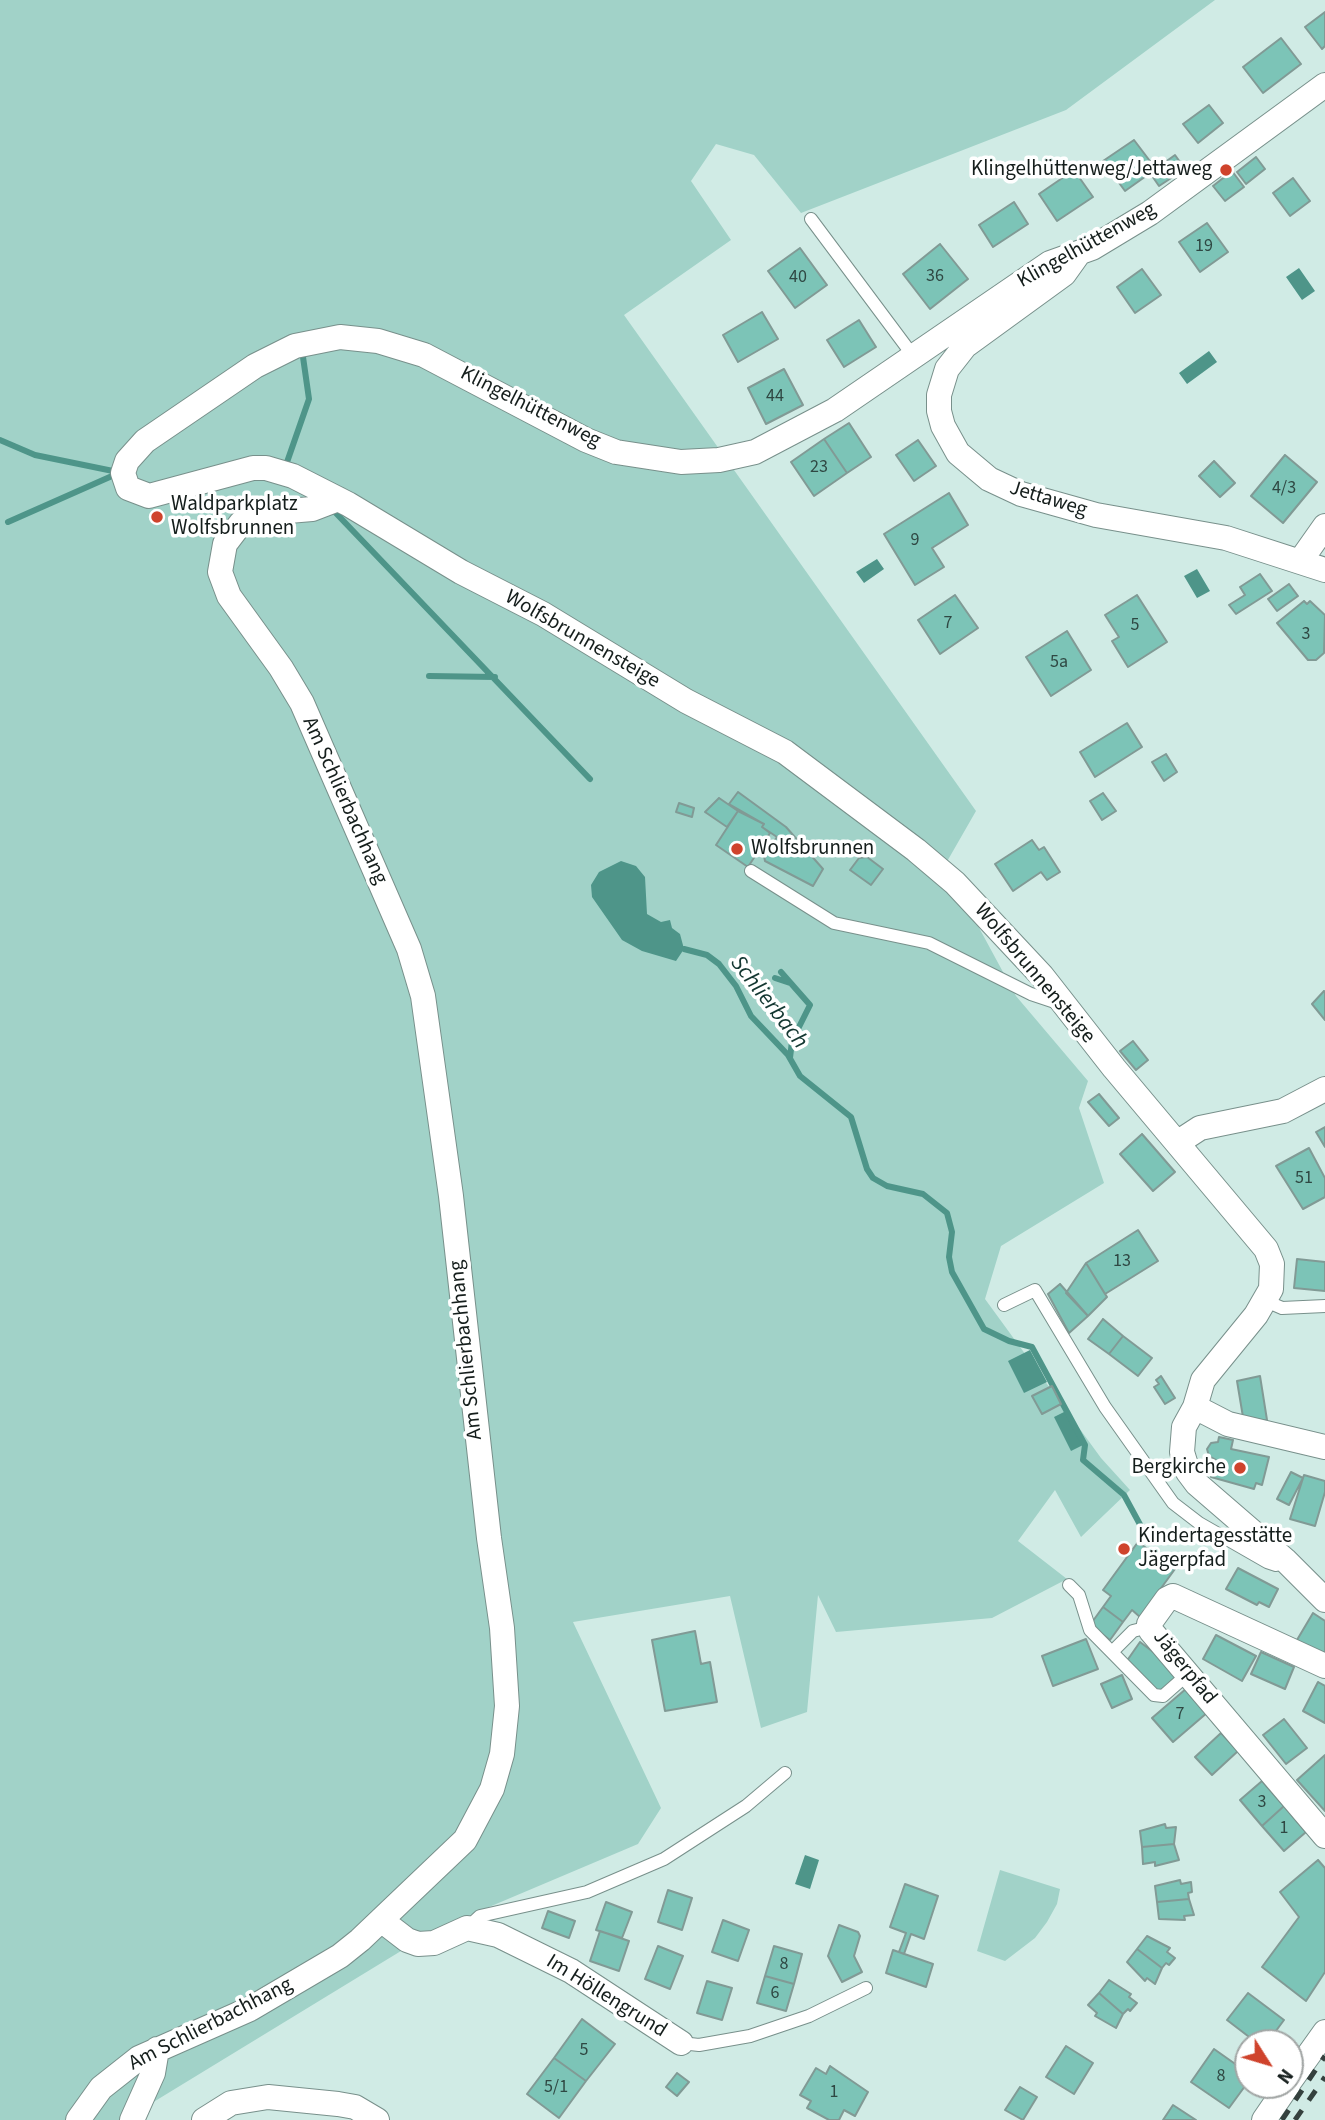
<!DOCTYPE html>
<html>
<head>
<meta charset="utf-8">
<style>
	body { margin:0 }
	#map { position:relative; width:1325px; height:2120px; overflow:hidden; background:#d0ebe5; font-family:"Source Sans 3",sans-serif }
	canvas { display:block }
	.north { position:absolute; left:1234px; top:2029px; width:70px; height:70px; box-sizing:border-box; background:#fff; border:2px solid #a1a5a4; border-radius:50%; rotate:127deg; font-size:19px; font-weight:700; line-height:28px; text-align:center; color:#151e1c }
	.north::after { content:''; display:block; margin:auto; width:24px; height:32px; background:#cf432c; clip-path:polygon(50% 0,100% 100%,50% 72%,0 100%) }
</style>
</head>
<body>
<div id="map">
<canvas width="1325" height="2120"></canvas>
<div class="north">N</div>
</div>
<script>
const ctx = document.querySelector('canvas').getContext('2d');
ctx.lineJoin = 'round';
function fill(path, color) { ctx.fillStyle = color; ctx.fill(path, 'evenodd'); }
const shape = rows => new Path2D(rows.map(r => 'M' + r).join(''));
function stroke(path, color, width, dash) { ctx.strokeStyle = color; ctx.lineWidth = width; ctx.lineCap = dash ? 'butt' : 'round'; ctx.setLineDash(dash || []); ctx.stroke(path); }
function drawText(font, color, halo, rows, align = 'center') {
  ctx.font = font + ' "Source Sans 3",sans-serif'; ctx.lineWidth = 7; ctx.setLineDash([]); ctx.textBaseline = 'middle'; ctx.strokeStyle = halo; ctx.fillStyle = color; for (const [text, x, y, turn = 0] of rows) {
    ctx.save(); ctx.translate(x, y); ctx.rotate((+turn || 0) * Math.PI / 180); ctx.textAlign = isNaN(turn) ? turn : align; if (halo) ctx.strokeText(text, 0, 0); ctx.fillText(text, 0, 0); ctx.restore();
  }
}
fill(shape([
	[0,0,1215,0,1066,110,801,213,754,155,716,144,691,181,731,240,624,315,976,811,945,865,1016,996,1088,1081,1079,1108,1104,1183,1001,1246,985,1299,1101,1458,1130,1490,1081,1537,1055,1490,1018,1541,1067,1579,992,1618,836,1632,818,1595,807,1712,761,1728,730,1596,573,1622,661,1808,638,1844,437,1929,124,2120,0,2120],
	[1000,1870,1060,1889,1057,1904,1047,1922,1035,1938,1005,1961,977,1951]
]), '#a1d2c8');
fill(shape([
	[1299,268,1315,291,1302,300,1286,277],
	[1209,351,1217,362,1187,384,1179,373],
	[877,559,884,569,864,583,856,572],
	[1197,569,1210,591,1197,598,1184,576],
	[621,861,636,866,645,877,647,914,661,922,670,920,672,928,680,934,684,949,676,961,642,951,622,940,592,897,591,885,599,872],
	[1030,1350,1047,1382,1024,1393,1008,1361],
	[1066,1411,1083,1445,1071,1451,1054,1417],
	[805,1855,819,1860,810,1889,795,1884]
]), '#4e9589');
stroke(shape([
	[0,440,35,455,113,471],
	[286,465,309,399,302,350],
	[332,509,590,779],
	[8,522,112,476],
	[429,676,495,677],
	[684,949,707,955,719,964,736,986,751,1016,788,1055,800,1076,851,1117,867,1169,873,1178,887,1186,923,1194,947,1213,952,1232,949,1257,952,1272,984,1329,1009,1341,1032,1347,1085,1445,1083,1460,1124,1495,1143,1530],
	[781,972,810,1005,792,1041,790,1058],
	[775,978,790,983]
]), '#4e9589', 6);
const building = shape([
	[1325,12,1325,46,1322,49,1305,27,1325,12],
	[1281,38,1301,64,1263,93,1243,67,1281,38],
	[1209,105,1223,123,1198,143,1183,124,1209,105],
	[1134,140,1156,169,1125,191,1103,161,1134,140],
	[1175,155,1185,169,1159,186,1150,173,1175,155],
	[1256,157,1265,169,1246,184,1237,172,1256,157],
	[1074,170,1093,197,1057,221,1039,194,1074,170],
	[1232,171,1244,187,1225,201,1213,186,1232,171],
	[1293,178,1310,201,1290,216,1273,193,1293,178],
	[1014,202,1028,224,993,247,979,225,1014,202],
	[1207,223,1228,252,1200,272,1179,242,1207,223],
	[940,244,968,279,930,309,903,274,940,244],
	[800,248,827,285,795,308,768,271,800,248],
	[1142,269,1161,295,1135,313,1117,287,1142,269],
	[762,312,778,339,738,362,723,335,762,312],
	[859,320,876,347,844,367,827,340,859,320],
	[784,369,803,405,766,424,748,388,784,369],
	[849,423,871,457,847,473,824,439,849,423],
	[824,439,847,473,814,496,791,462,824,439],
	[918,440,936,466,914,481,896,455,918,440],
	[1285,455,1317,482,1283,523,1251,496,1285,455],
	[1214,461,1235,483,1220,497,1199,476,1214,461],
	[949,493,968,525,932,548,944,567,915,585,884,534,949,493],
	[1260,574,1272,591,1236,614,1229,605,1245,595,1240,587,1260,574],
	[1289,584,1298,596,1277,611,1268,599,1289,584],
	[955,595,978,628,940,654,918,620,955,595],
	[1137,595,1167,642,1128,667,1112,641,1119,637,1105,615,1137,595],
	[1304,601,1307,604,1310,601,1325,615,1324,653,1316,660,1308,660,1277,623,1304,601],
	[1067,631,1091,670,1051,696,1026,657,1067,631],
	[1127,723,1142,747,1095,777,1080,752,1127,723],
	[1166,754,1177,772,1164,781,1152,762,1166,754],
	[738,792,786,827,823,869,813,886,765,861,764,856,777,837,762,827,764,824,729,804,738,792],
	[1103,793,1116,811,1102,820,1090,801,1103,793],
	[719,798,738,811,727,827,705,812,719,798],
	[679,803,694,808,692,817,676,812,679,803],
	[738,811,764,824,762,827,770,833,748,867,716,845,738,811],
	[1032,840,1039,850,1044,847,1060,872,1047,880,1041,872,1013,891,995,864,1032,840],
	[867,857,883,869,871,885,850,870,859,858,867,857],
	[1324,991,1325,992,1325,1020,1312,1004,1324,991],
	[1133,1041,1148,1060,1136,1070,1120,1051,1133,1041],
	[1099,1094,1119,1118,1109,1126,1088,1102,1099,1094],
	[1325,1127,1325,1147,1316,1132,1325,1127],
	[1142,1134,1175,1172,1153,1191,1120,1154,1142,1134],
	[1309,1148,1325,1178,1325,1197,1303,1209,1276,1166,1309,1148],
	[1138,1230,1158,1261,1105,1294,1086,1263,1138,1230],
	[1297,1259,1325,1262,1325,1291,1294,1288,1297,1259],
	[1086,1263,1107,1297,1088,1316,1066,1293,1086,1263],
	[1060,1284,1088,1316,1069,1333,1048,1294,1060,1284],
	[1103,1319,1123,1336,1109,1354,1088,1339,1103,1319],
	[1123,1336,1152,1358,1138,1376,1109,1354,1123,1336],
	[1161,1376,1175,1398,1165,1404,1154,1387,1159,1384,1156,1380,1161,1376],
	[1260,1376,1267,1420,1244,1423,1237,1381,1260,1376],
	[1052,1386,1061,1404,1042,1414,1032,1396,1052,1386],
	[1219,1437,1233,1440,1231,1449,1269,1457,1262,1485,1256,1483,1254,1489,1211,1477,1216,1460,1209,1456,1207,1449,1211,1443,1218,1442,1219,1437],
	[1291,1472,1303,1478,1289,1505,1277,1499,1291,1472],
	[1304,1475,1325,1481,1325,1492,1315,1526,1290,1519,1304,1475],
	[1138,1542,1175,1569,1140,1617,1132,1610,1123,1622,1103,1607,1111,1596,1103,1590,1138,1542],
	[1238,1568,1278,1589,1269,1607,1259,1602,1257,1605,1226,1589,1238,1568],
	[1103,1607,1123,1622,1110,1640,1090,1625,1103,1607],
	[1313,1613,1325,1621,1325,1655,1294,1645,1313,1613],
	[695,1631,701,1664,710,1662,717,1702,665,1711,652,1640,695,1631],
	[1216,1635,1256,1656,1242,1681,1203,1659,1216,1635],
	[1086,1639,1098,1669,1053,1686,1042,1656,1086,1639],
	[1140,1642,1181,1673,1164,1695,1124,1665,1140,1642],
	[1261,1652,1294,1667,1285,1689,1251,1674,1261,1652],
	[1122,1675,1132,1699,1112,1708,1101,1684,1122,1675],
	[1318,1682,1325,1686,1325,1723,1303,1711,1318,1682],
	[1187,1688,1208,1712,1173,1742,1152,1718,1187,1688],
	[1284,1719,1307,1748,1286,1764,1263,1735,1284,1719],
	[1221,1733,1238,1751,1212,1775,1195,1757,1221,1733],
	[1325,1755,1325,1811,1297,1780,1325,1755],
	[1262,1781,1284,1806,1262,1826,1240,1800,1262,1781],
	[1284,1806,1306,1832,1284,1851,1262,1826,1284,1806],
	[1165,1824,1166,1828,1176,1827,1174,1844,1142,1847,1140,1831,1165,1824],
	[1174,1844,1179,1860,1155,1866,1155,1862,1143,1864,1142,1847,1174,1844],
	[1318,1860,1325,1868,1325,1972,1306,2001,1262,1967,1299,1917,1280,1892,1318,1860],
	[1180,1880,1181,1884,1191,1882,1192,1892,1188,1893,1189,1899,1157,1902,1155,1886,1180,1880],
	[905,1884,938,1896,924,1939,911,1934,904,1954,899,1952,906,1933,890,1927,905,1884],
	[668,1890,692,1898,682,1930,658,1922,668,1890],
	[1189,1899,1194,1915,1184,1916,1185,1920,1159,1919,1157,1902,1189,1899],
	[606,1902,632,1912,622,1938,596,1930,606,1902],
	[548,1911,575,1921,569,1938,542,1928,548,1911],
	[723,1920,749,1930,738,1961,712,1952,723,1920],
	[839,1925,858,1932,860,1936,854,1956,862,1972,842,1982,828,1956,839,1925],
	[600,1931,629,1941,619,1971,590,1961,600,1931],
	[1147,1936,1170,1948,1167,1952,1175,1958,1169,1965,1166,1963,1162,1968,1137,1949,1147,1936],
	[658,1946,683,1956,670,1989,645,1979,658,1946],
	[774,1946,802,1954,794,1984,765,1976,774,1946],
	[1137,1949,1162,1968,1155,1984,1147,1978,1145,1981,1127,1962,1137,1949],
	[893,1950,933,1964,926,1987,886,1973,893,1950],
	[765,1976,794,1984,786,2011,757,2003,765,1976],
	[1109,1980,1131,1994,1129,1997,1137,2003,1130,2011,1128,2009,1123,2014,1099,1993,1109,1980],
	[707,1981,732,1988,722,2020,697,2013,707,1981],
	[1099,1993,1123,2014,1116,2028,1095,2016,1097,2013,1088,2005,1099,1993],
	[1248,1993,1284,2020,1267,2043,1257,2043,1227,2020,1248,1993],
	[582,2019,615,2044,586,2081,554,2058,582,2019],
	[1066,2046,1093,2063,1074,2094,1046,2077,1066,2046],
	[1214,2049,1248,2073,1248,2082,1229,2108,1191,2082,1214,2049],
	[554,2058,586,2081,559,2118,527,2094,554,2058],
	[830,2066,868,2092,855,2116,844,2110,839,2120,829,2120,807,2108,811,2101,800,2095,816,2068,826,2074,830,2066],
	[677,2073,689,2082,677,2096,666,2087,677,2073],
	[1020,2087,1037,2097,1023,2120,1005,2110,1020,2087],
	[1173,2105,1196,2120,1163,2120,1173,2105]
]);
fill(building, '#7cc4b7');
stroke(building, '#819a95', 2);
const lane = shape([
	[811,219,914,357],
	[751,871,834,923,929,943,1031,994,1058,1003],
	[1266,1301,1282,1308,1325,1306],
	[1004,1305,1035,1290,1105,1407,1173,1503,1199,1523,1267,1562,1276,1565,1285,1560],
	[1069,1585,1079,1595,1090,1630,1154,1695,1163,1696,1188,1674],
	[1112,1652,1133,1631,1149,1627],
	[467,1928,480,1916,587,1892,664,1859,746,1806,785,1773],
	[681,2043,699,2045,750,2036,809,2016,866,1988]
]);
const street = shape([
	[1325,85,1150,213,1092,248,1050,263,835,410,755,452,719,460,681,462,616,452,586,440,424,355,378,341,340,337,295,346,255,366,145,441,127,461,123,473,128,488,149,496,253,468,266,468,293,476,348,504,461,572,543,614,686,701,785,752,916,850,955,883,1042,976,1114,1068,1266,1249,1272,1264,1271,1289,1256,1315,1203,1380,1195,1407,1184,1427,1182,1452,1188,1472,1197,1484,1285,1560,1325,1600],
	[1079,253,1064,274,965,346,947,369,939,395,939,411,943,426,958,453,989,479,1021,494,1096,515,1226,538,1325,570],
	[1301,560,1325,526],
	[1177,1143,1200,1128,1283,1111,1325,1089],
	[1195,1407,1228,1424,1325,1447],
	[1325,1666,1173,1596,1167,1599,1149,1624,1151,1631,1325,1836],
	[381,1920,407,1940,418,1944,434,1943,467,1928,498,1935,571,1971,681,2043],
	[1290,2081,1325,2032],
	[78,2120,101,2088,139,2058,250,2009,340,1956,360,1940,465,1840,492,1789,502,1754,507,1706,502,1628,489,1538,451,1196,423,996,409,949,302,703,281,668,229,596,220,572,225,544,241,523,265,513,312,509,338,499],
	[132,2120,153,2073,157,2049],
	[204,2120,231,2103,268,2097,338,2104,355,2107,377,2120],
	[1264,2120,1288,2085]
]);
stroke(lane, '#78908b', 14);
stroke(street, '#78908b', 26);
stroke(lane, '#fff', 12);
stroke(street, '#fff', 24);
stroke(shape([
	[1282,2120,1325,2056],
	[1295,2120,1325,2077]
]), '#35413e', 5, [12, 12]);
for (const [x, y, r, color] of [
	[1226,170,7,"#cf432c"],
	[157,517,7,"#cf432c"],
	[737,849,7,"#cf432c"],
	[1240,1468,7,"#cf432c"],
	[1124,1549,7,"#cf432c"]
]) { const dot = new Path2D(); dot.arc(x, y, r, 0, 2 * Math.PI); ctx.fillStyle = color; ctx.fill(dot); stroke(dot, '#fff', 2.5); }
drawText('18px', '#2f4843', null, [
	["19",1204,247],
	["36",935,277],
	["40",798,278],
	["44",775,397],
	["23",819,468],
	["4/3",1284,489],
	["9",915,541],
	["7",948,624],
	["5",1135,626],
	["3",1306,635],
	["5a",1059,663],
	["51",1304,1179],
	["13",1122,1262],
	["7",1180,1715],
	["3",1262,1803],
	["1",1284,1829],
	["8",784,1965],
	["6",775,1994],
	["5",584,2051],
	["8",1221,2077],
	["5/1",556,2088],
	["1",834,2093]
]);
drawText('21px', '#151e1c', '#fff', [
	["Klingelhüttenweg/Jettaweg",1212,170,"right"],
	["Waldparkplatz",171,505],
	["Wolfsbrunnen",171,529],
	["Wolfsbrunnen",751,849],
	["Bergkirche",1226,1468,"right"],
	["Kindertagesstätte",1138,1537],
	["Jägerpfad",1138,1561]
], 'left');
drawText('21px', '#151e1c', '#fff', [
	["Klingelhüttenweg",1087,246,-29],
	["Klingelhüttenweg",530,408,27],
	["Jettaweg",1048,500,17],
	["Wolfsbrunnensteige",582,640,30],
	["Am Schlierbachhang",344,801,66],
	["Wolfsbrunnensteige",1034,974,50],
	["Am Schlierbachhang",467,1350,-96],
	["Jägerpfad",1184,1668,51],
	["Im Höllengrund",606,1997,32],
	["Am Schlierbachhang",211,2025,-27]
]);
drawText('italic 23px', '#133731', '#fff', [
	["Schlierbach",768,1003,52]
]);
</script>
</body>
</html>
